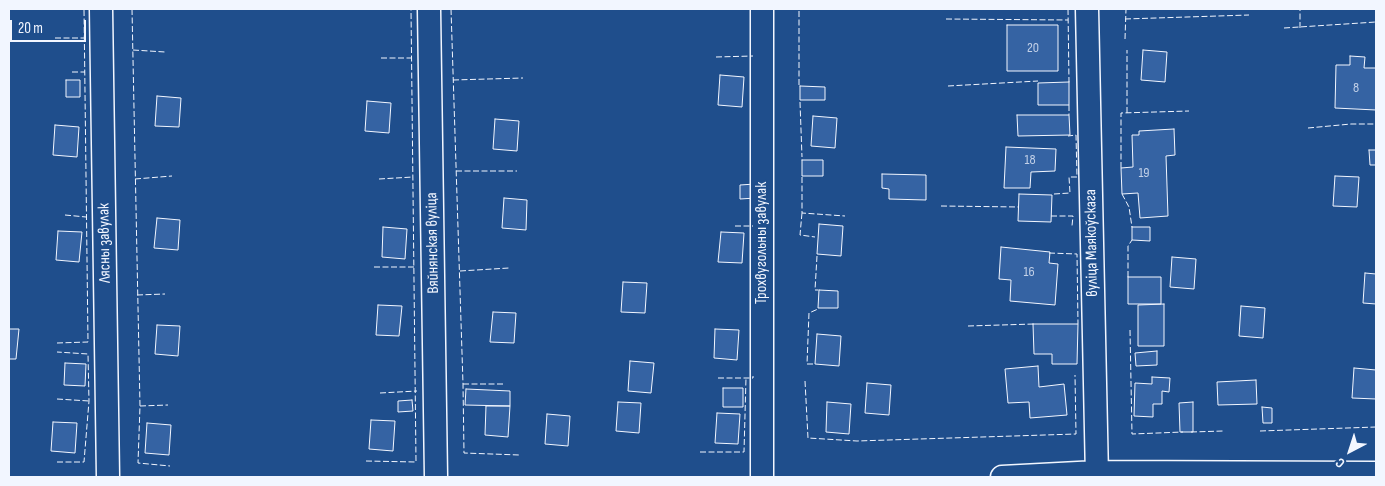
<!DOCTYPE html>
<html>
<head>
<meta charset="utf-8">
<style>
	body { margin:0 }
	#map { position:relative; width:1385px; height:486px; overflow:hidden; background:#1f4e8c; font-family:"Sofia Sans Condensed",sans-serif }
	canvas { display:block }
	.frame { position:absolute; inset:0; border:10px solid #f2f6ff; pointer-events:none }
	.north { position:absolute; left:1325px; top:426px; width:50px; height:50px; -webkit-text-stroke:4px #1f4e8c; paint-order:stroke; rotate:220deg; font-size:14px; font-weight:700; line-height:20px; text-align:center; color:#f2f6ff }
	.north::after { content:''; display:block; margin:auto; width:18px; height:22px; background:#f2f6ff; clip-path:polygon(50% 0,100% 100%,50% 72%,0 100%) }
	.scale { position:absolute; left:10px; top:20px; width:76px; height:22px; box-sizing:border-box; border:2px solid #f2f6ff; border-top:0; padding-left:6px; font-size:15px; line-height:18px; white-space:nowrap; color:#f2f6ff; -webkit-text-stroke:4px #1f4e8c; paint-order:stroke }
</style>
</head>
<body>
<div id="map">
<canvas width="1385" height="486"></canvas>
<div class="frame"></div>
<div class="north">С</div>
<div class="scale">20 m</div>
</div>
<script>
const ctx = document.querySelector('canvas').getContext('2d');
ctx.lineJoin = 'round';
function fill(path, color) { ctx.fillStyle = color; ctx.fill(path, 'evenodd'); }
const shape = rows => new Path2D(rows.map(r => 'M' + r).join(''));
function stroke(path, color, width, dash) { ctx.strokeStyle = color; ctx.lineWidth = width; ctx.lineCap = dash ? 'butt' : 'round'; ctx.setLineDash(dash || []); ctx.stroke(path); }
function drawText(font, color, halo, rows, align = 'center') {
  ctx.font = font + ' "Sofia Sans Condensed",sans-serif'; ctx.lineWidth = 4; ctx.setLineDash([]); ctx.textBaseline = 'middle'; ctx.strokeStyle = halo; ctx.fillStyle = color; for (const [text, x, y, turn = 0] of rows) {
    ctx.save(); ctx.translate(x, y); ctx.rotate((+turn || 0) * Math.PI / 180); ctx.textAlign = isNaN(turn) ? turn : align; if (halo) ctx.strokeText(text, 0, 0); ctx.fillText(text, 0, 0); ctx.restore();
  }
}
const building = shape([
	[1007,25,1058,25,1058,71,1007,71,1007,25],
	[1143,50,1167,52,1165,82,1141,80,1143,50],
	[1350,56,1365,57,1364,68,1376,68,1376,110,1335,108,1336,65,1350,65,1350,56],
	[720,75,744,77,742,107,718,105,720,75],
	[66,80,80,80,80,97,66,97,66,80],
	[1069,82,1069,105,1038,105,1038,83,1069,82],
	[800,86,825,87,825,100,800,100,800,86],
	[157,96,181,98,179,127,155,126,157,96],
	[367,101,391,103,389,133,365,131,367,101],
	[1017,115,1069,115,1070,135,1018,136,1017,115],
	[813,116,837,118,835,148,811,146,813,116],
	[495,119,519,121,517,151,493,149,495,119],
	[55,125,79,127,77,157,53,155,55,125],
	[1174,129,1175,155,1166,156,1168,216,1140,218,1138,193,1122,194,1121,168,1133,167,1132,135,1139,135,1139,131,1174,129],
	[1006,147,1056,149,1055,171,1031,172,1030,188,1004,188,1006,147],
	[1369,150,1376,150,1376,165,1370,165,1369,150],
	[802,160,823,160,823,176,802,176,802,160],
	[882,174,926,175,926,200,889,199,889,189,882,188,882,174],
	[1335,176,1359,177,1357,207,1333,206,1335,176],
	[755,184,756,198,740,199,740,185,755,184],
	[1019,194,1052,195,1051,222,1018,221,1019,194],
	[504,198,527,200,526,230,502,228,504,198],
	[157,218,180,220,178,250,154,248,157,218],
	[819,224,843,226,841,256,817,254,819,224],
	[383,227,407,229,405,259,382,257,383,227],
	[1132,227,1150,227,1150,241,1132,240,1132,227],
	[58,231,82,232,79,262,56,260,58,231],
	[721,232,744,233,742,263,718,262,721,232],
	[1001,247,1050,252,1049,263,1058,264,1055,305,1010,301,1011,280,999,279,1001,247],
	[1172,257,1196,259,1194,289,1170,287,1172,257],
	[1365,273,1376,274,1376,304,1363,303,1365,273],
	[1128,277,1161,277,1161,304,1128,304,1128,277],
	[623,282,647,283,645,313,621,312,623,282],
	[819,290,838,291,838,308,818,308,819,290],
	[1164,304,1164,346,1138,346,1138,305,1164,304],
	[378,305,402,306,399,336,376,335,378,305],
	[1241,306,1265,308,1263,338,1239,336,1241,306],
	[493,312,516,313,514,343,490,342,493,312],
	[1033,324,1078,324,1077,364,1052,364,1052,354,1034,354,1033,324],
	[157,325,180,326,178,356,155,354,157,325],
	[9,329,19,329,16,359,9,359,9,329],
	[715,329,739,330,737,360,714,358,715,329],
	[817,334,841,336,839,366,815,364,817,334],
	[1157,351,1157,365,1136,366,1135,353,1157,351],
	[630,361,654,363,651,393,628,391,630,361],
	[65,363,86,364,85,386,64,385,65,363],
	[1038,366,1039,387,1064,384,1067,415,1030,418,1029,402,1008,403,1005,369,1038,366],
	[1354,368,1376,370,1376,399,1352,398,1354,368],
	[1152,377,1170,378,1169,392,1162,391,1162,404,1153,404,1153,417,1134,416,1135,383,1152,384,1152,377],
	[1256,380,1257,404,1218,405,1217,382,1256,380],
	[867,383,891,385,889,415,865,413,867,383],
	[723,388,743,388,743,407,723,407,723,388],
	[466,389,510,391,510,406,465,405,466,389],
	[412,400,413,411,398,412,398,401,412,400],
	[618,402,641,403,639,433,616,431,618,402],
	[827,402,851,404,849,434,826,432,827,402],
	[1193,402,1193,432,1180,432,1179,403,1193,402],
	[486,406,510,406,508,437,485,435,486,406],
	[1262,407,1272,408,1272,423,1263,423,1262,407],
	[717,413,740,414,738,444,715,443,717,413],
	[547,414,570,416,568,446,545,444,547,414],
	[371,420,395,421,393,451,369,449,371,420],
	[53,422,77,423,75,453,51,451,53,422],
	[147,423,171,425,169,455,145,453,147,423]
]);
fill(building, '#3563a3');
stroke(building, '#f2f6ff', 1);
const street = shape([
	[101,9,108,477],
	[429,9,436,477],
	[762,9,762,477],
	[1087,9,1097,477],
	[1002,477,1097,472,1376,473]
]);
stroke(street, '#f2f6ff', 25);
stroke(street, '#1f4e8c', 22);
stroke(shape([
	[132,9,140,406,138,463,170,466],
	[451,9,463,384,464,453,519,455],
	[1068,9,1069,82],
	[946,19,1068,20],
	[1125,19,1249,15],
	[1284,28,1376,22],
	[1300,28,1300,9],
	[55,38,84,38],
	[1125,39,1126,9],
	[133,50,165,52],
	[716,57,753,56],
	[381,58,411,58],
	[72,72,85,72],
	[453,80,523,78],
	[799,85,799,9],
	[948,86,1038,81],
	[800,102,802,157],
	[1069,105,1069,115],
	[1127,113,1127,50],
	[1308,128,1351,124,1376,124],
	[1121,168,1121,113,1189,111],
	[456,171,517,171],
	[802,177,802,213,845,216],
	[135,179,172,176],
	[379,179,413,177],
	[1054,194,1070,193,1069,177,1077,177,1076,135,1068,136],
	[1122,194,1129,207,1132,227],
	[941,206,1019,207],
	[802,213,800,235,815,237],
	[65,215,86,217],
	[1051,216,1073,216,1072,226],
	[735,226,753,226],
	[1049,253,1077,254,1078,324],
	[817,256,815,290,818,290],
	[374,267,415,267],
	[460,271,509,268],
	[1128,277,1128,246,1132,240],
	[137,295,165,294],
	[968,326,1034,324],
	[1130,330,1132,434,1183,432],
	[57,343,88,342,84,9],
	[813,364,807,364,809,313,818,309],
	[718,378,753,378,753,376],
	[805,381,808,438,857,441,1076,434,1075,375],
	[463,384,504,384],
	[380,393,417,391],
	[57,399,89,401],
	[140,406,168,405],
	[1260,431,1376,427],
	[1191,432,1223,431],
	[700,452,744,452,746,378],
	[366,461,416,462,411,9],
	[57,462,84,462,89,401,88,354,57,352]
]), '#f2f6ff', 1, [6, 2.5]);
drawText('14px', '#c3d1e8', null, [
	["20",1033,48],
	["8",1356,88],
	["18",1030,160],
	["19",1144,173],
	["16",1029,272]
]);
drawText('16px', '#f2f6ff', '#1f4e8c', [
	["Лясны завулак",105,243,-91],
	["Вяйнянская вуліца",433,243,-91],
	["Трохвугольны завулак",762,243,-90],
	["вуліца Маякоўскага",1092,243,-91]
]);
</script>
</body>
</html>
